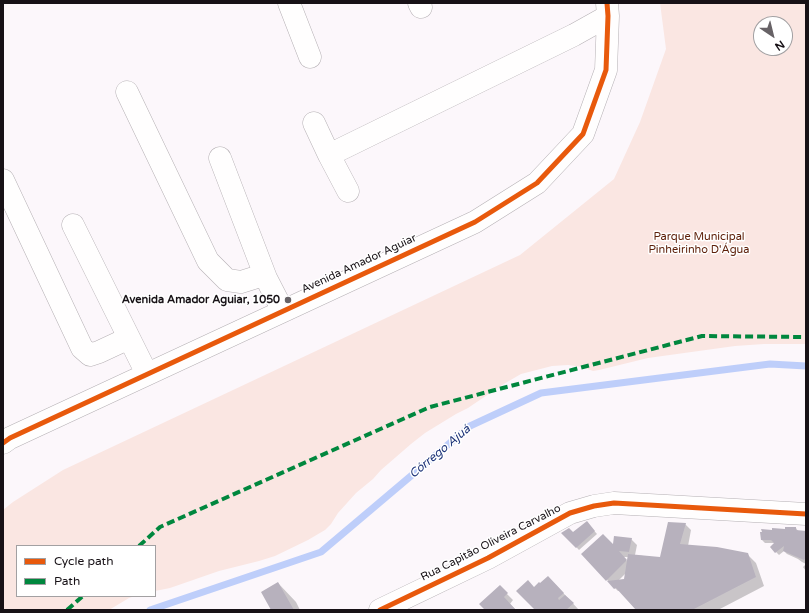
<!DOCTYPE html>
<html>
<head>
<meta charset="utf-8">
<style>
	body { margin:0 }
	#map { position:relative; width:809px; height:613px; overflow:hidden; background:#fcf7fb; font-family:"Varela Round",sans-serif }
	canvas { display:block }
	.frame { position:absolute; inset:0; border:4px solid #171116; pointer-events:none }
	.legend { position:absolute; left:16px; top:545px; width:140px; height:52px; box-sizing:border-box; background:#fff; border:1px solid #a2a0a2; margin:0; padding:5px 7px; list-style:none; font-size:12px; color:#171116 }
	.legend li { display:flex; align-items:center; gap:8px; height:20px }
	.legend b { width:20px; border:1px solid #a2a0a2 }
	.north { position:absolute; left:753px; top:16px; width:40px; height:40px; box-sizing:border-box; background:#fff; border:1px solid #a2a0a2; border-radius:50%; rotate:145deg; font-size:11px; font-weight:700; line-height:16px; text-align:center; color:#171116 }
	.north::after { content:''; display:block; margin:auto; width:14px; height:18px; background:#676266; clip-path:polygon(50% 0,100% 100%,50% 72%,0 100%) }
</style>
</head>
<body>
<div id="map">
<canvas width="809" height="613"></canvas>
<div class="frame"></div>
<ul class="legend">
<li><b style="height:5px;background:#e8590c"></b>Cycle path</li>
<li><b style="height:5px;background:#00873e"></b>Path</li>
</ul>
<div class="north">N</div>
</div>
<script>
const ctx = document.querySelector('canvas').getContext('2d');
ctx.lineJoin = 'round';
function fill(path, color) { ctx.fillStyle = color; ctx.fill(path, 'evenodd'); }
const shape = rows => new Path2D(rows.map(r => 'M' + r).join(''));
function stroke(path, color, width, dash) { ctx.strokeStyle = color; ctx.lineWidth = width; ctx.lineCap = dash ? 'butt' : 'round'; ctx.setLineDash(dash || []); ctx.stroke(path); }
function drawText(font, color, halo, rows, align = 'center') {
  ctx.font = font + ' "Varela Round",sans-serif'; ctx.lineWidth = 3; ctx.setLineDash([]); ctx.textBaseline = 'middle'; ctx.strokeStyle = halo; ctx.fillStyle = color; for (const [text, x, y, turn = 0] of rows) {
    ctx.save(); ctx.translate(x, y); ctx.rotate((+turn || 0) * Math.PI / 180); ctx.textAlign = isNaN(turn) ? turn : align; if (halo) ctx.strokeText(text, 0, 0); ctx.fillText(text, 0, 0); ctx.restore();
  }
}
fill(shape([
	[660,3,806,3,806,344,764,344,735,346,648,358,599,370,593,371,582,367,568,365,552,366,521,374,502,385,468,408,456,414,425,433,411,444,381,470,373,479,356,493,338,513,331,524,325,530,308,540,275,556,259,561,219,571,170,588,155,591,155,546,17,546,17,596,135,596,129,598,109,610,3,610,3,510,13,502,63,470,520,255,614,179,640,122,666,49],
	[761,24,785,24,785,48,761,48]
]), '#fae6e2');
fill(shape([
	[685,524,691,530,688,546,747,554,756,563,764,586,718,610,638,610,620,591,618,591,607,580,614,546,631,539,637,545,635,555,661,558],
	[623,557,629,557,628,562],
	[626,573,625,580,618,581],
	[589,525,597,534,579,550,563,533,573,533],
	[796,528,798,531,806,532,806,564,802,562,798,559,787,554,784,551,779,555,771,547,776,543,765,543,762,540,786,530],
	[806,564,806,571,803,567],
	[278,583,296,602,300,610,272,610],
	[554,583,579,610,537,610,534,588],
	[500,587,513,600,510,604,516,610,487,610]
]), '#0003');
stroke(shape([
	[150,610,321,552,470,426,541,393,770,364,806,366]
]), '#becefa', 7);
fill(shape([
	[587,521,595,531,576,548,561,533,569,528,573,532],
	[668,522,686,523,680,544,717,547,748,553,756,577,692,610,636,610,616,588,614,589,607,581,624,579,628,554,660,557],
	[785,527,796,527,796,530,806,531,806,558,804,560,783,551,784,546,775,553,770,547,774,543,771,540,761,540,760,532,762,532,761,529,772,530,772,528,785,529],
	[603,534,613,544,614,536,632,538,629,552,619,551,627,560,606,581,581,554],
	[548,576,564,593,558,598,559,600,565,595,574,603,566,610,535,610,516,591,528,580,534,587,539,582,540,583],
	[278,582,294,610,271,610,261,592],
	[500,585,508,593,504,597,516,610,485,610,479,604]
]), '#b7b1bd');
const minor = shape([
	[289,3,310,57],
	[419,3,421,7],
	[127,92,208,261,227,280,241,282,257,277,266,278,283,311],
	[314,123,329,155],
	[220,158,266,278],
	[3,180,82,348,90,355,99,352,129,338],
	[348,191,329,155,574,35,608,16],
	[73,225,147,374],
	[3,443,10,438,475,222,537,183,583,134,606,70,608,16,607,3],
	[380,610,488,558,570,513,594,506,614,503,806,514]
]);
stroke(minor, '#b5b0b4', 23);
stroke(minor, '#fffefe', 22);
stroke(shape([
	[139,546,160,527,430,407,702,336,806,337],
	[67,610,83,596]
]), '#00873e', 4, [8, 4]);
stroke(shape([
	[3,443,10,438,475,222,537,183,583,134,606,70,608,16,607,3],
	[380,610,488,558,570,513,594,506,614,503,806,514]
]), '#e8590c', 5);
for (const [x, y, r, color] of [
	[288,300,4,"#676266"]
]) { const dot = new Path2D(); dot.arc(x, y, r, 0, 2 * Math.PI); ctx.fillStyle = color; ctx.fill(dot); stroke(dot, '#fff', 1.5); }
drawText('11px', '#5e200a', '#fff', [
	["Parque Municipal",699,237],
	["Pinheirinho D'Água",699,250]
]);
drawText('11px', '#171116', '#fff', [
	["Avenida Amador Aguiar",359,264,-25],
	["Rua Capitão Oliveira Carvalho",491,543,-27]
]);
drawText('bold 11px', '#171116', '#fff', [
	["Avenida Amador Aguiar, 1050",280,300]
], 'right');
drawText('italic 12px', '#1e3479', '#fff', [
	["Córrego Ajuá",440,452,-40]
]);
</script>
</body>
</html>
